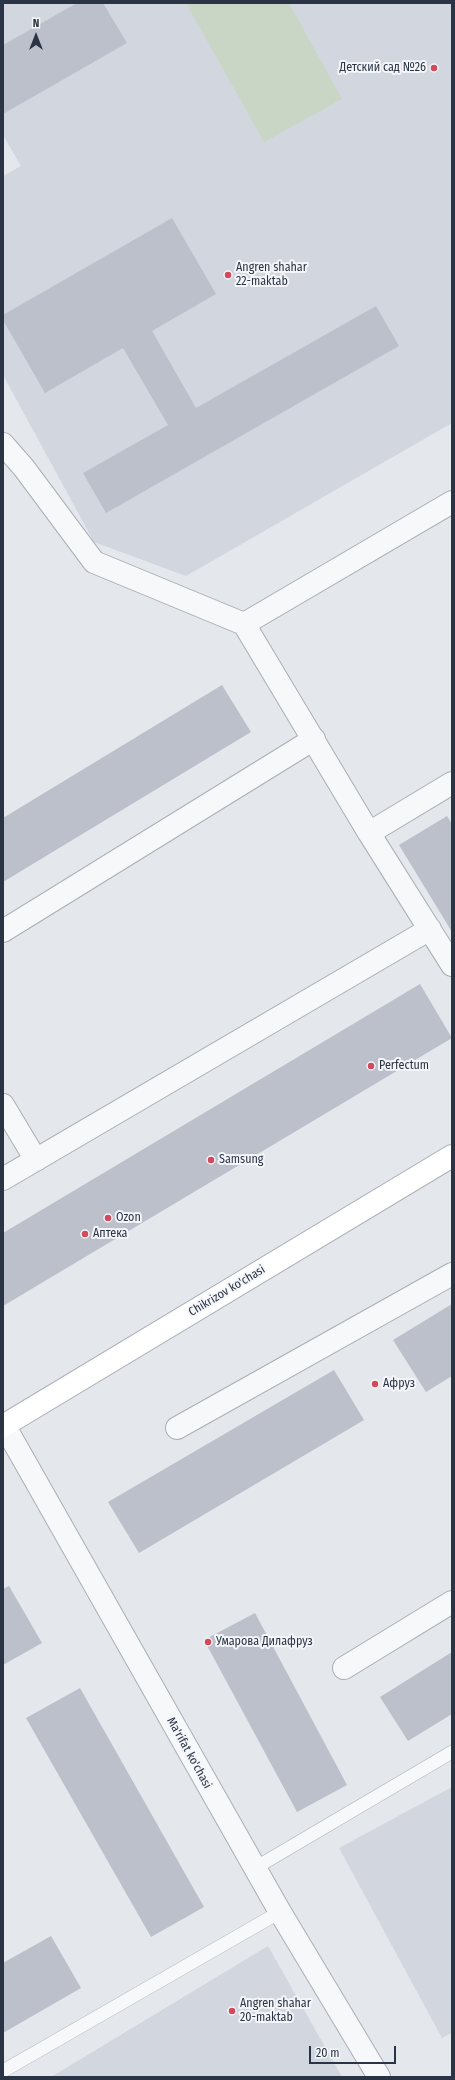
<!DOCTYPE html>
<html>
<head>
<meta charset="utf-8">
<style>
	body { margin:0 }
	#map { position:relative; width:455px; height:2080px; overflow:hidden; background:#e4e7ec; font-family:"Fira Sans Condensed",sans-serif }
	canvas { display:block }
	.frame { position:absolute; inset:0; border:4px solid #2b3445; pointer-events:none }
	.north { position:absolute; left:16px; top:16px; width:40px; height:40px; -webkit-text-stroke:3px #f4f6f9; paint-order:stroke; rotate:0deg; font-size:11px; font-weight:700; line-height:16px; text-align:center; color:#2b3445 }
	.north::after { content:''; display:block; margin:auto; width:14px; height:18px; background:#2b3445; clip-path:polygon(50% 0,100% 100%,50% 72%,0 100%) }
	.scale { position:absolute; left:309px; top:2046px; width:87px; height:18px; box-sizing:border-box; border:2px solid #2b3445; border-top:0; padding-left:5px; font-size:12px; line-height:14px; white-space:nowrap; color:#2b3445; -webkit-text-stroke:3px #f4f6f9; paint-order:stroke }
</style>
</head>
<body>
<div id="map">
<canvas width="455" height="2080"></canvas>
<div class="frame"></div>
<div class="north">N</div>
<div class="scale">20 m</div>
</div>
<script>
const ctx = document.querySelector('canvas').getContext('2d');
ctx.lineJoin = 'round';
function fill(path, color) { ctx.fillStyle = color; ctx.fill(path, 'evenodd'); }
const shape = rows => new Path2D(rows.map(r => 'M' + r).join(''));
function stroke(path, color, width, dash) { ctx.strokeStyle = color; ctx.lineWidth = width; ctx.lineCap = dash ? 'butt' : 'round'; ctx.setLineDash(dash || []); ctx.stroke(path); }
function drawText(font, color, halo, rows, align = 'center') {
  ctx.font = font + ' "Fira Sans Condensed",sans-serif'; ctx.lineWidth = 4; ctx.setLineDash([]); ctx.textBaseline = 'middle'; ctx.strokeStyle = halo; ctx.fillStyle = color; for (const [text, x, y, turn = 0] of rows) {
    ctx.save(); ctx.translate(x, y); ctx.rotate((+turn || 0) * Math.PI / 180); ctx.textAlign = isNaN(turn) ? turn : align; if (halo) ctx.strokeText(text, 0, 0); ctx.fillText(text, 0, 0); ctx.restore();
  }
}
fill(shape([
	[3,3,452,3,452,423,186,576,94,542,3,375,3,176,21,166,3,135],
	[452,1787,452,2033,442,2038,339,1848],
	[268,1946,342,2077,51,2077]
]), '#d2d6de');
fill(shape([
	[186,3,289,3,342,99,264,142]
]), '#c9d6c5');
fill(shape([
	[77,3,103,3,127,43,3,114,3,45],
	[172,218,216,294,152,331,196,408,376,306,399,346,106,513,83,473,168,425,123,348,45,393,3,320,3,315],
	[222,685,251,732,3,882,3,818],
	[447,816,452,824,452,932,399,845],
	[420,984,452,1038,3,1306,3,1233],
	[452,1304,452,1376,426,1392,393,1340],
	[334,1370,364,1420,139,1553,108,1502],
	[9,1586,42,1643,3,1665,3,1589],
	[255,1613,347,1785,297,1812,204,1640],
	[452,1652,452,1714,408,1741,380,1697],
	[80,1688,204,1907,151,1937,26,1718],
	[51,1936,81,1988,3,2033,3,1963]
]), '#bbc0ca');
const service = shape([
	[255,1868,452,1752],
	[3,2071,280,1912]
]);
const minor = shape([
	[3,444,24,468,94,562,244,624,369,833,452,965],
	[244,624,452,502],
	[369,833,452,783],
	[3,931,314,739],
	[3,1105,36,1160],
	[3,1179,430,929],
	[4,1425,280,1912,379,2077],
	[177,1428,452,1274],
	[344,1668,452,1602]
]);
const secondary = shape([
	[3,1426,452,1156]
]);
stroke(service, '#a9aeb7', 14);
stroke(minor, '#a9aeb7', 24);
stroke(secondary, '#a9aeb7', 24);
stroke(service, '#f7f8fa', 13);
stroke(minor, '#f7f8fa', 22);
stroke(secondary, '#fff', 22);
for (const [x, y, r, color] of [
	[434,68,4,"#d1495b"],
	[228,275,4,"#d1495b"],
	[371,1066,4,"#d1495b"],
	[211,1160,4,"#d1495b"],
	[108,1218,4,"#d1495b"],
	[85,1234,4,"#d1495b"],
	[375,1384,4,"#d1495b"],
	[208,1642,4,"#d1495b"],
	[232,2011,4,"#d1495b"]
]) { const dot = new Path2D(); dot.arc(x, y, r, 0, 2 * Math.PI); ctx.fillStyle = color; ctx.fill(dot); stroke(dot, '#f4f6f9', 1.5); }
drawText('12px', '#2b3445', '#f4f6f9', [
	["Детский сад №26",426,68,"right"],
	["Angren shahar",236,268],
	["22-maktab",236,282],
	["Perfectum",379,1066],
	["Samsung",219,1160],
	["Ozon",116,1218],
	["Аптека",93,1234],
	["Афруз",383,1384],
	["Умарова Дилафруз",216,1642],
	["Angren shahar",240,2004],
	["20-maktab",240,2018]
], 'left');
drawText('12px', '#2b3445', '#f4f6f9', [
	["Chikrizov ko'chasi",227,1291,-31],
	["Ma'rifat ko'chasi",189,1753,61]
]);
</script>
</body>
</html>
